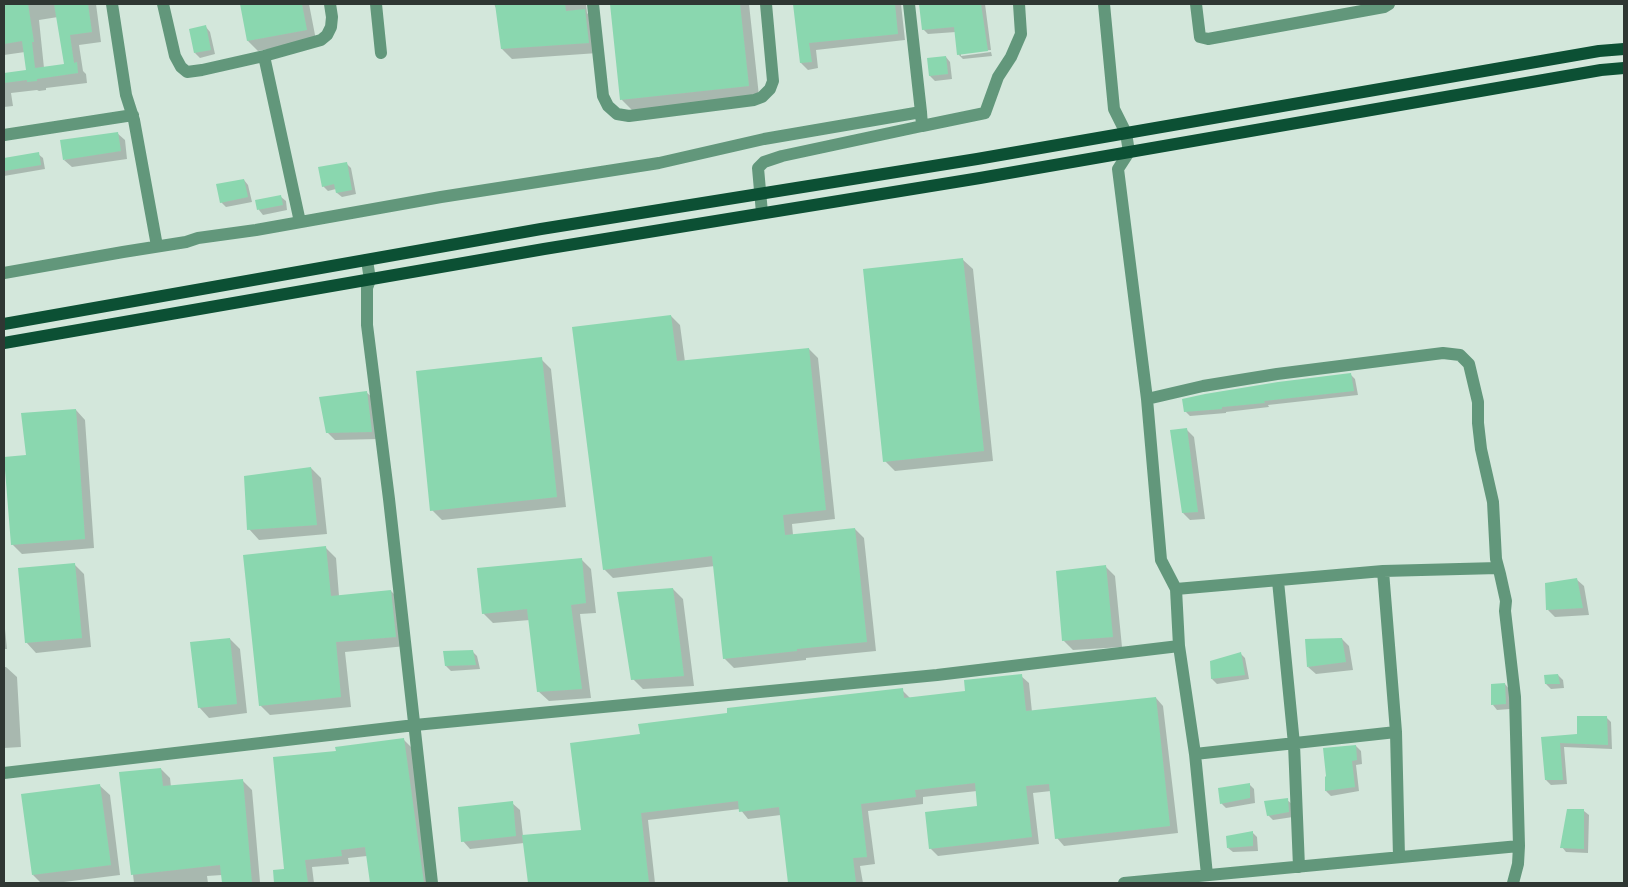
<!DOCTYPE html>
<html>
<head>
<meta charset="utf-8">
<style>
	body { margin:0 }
	#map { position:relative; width:1628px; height:887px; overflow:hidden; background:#d3e7db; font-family:Helvetica,sans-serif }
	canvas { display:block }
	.frame { position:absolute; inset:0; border:5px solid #2f3733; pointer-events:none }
</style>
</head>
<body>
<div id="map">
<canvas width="1628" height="887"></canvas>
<div class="frame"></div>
</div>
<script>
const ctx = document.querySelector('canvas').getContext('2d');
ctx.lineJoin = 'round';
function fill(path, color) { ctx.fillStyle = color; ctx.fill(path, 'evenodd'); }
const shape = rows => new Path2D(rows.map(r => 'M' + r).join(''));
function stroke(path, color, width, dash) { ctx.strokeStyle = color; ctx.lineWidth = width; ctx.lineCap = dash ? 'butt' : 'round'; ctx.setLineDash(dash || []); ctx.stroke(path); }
fill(shape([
	[10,4,96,4,101,42,79,45,83,71,86,74,87,83,46,88,46,90,39,91,37,90,11,93,13,106,4,107,4,74,27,71,25,52,4,55,4,5],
	[58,17,65,65,44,68,39,20],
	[241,4,309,4,316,40,258,51,248,41],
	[494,4,586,4,587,13,594,20,598,53,512,59,502,49,497,10],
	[611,4,749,4,759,96,632,110,622,100],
	[794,4,901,4,905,40,816,50,818,68,808,70,801,63],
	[920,4,985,4,991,50,961,53,961,56,991,52,992,56,963,59,958,54,956,32,928,34,923,29],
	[206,27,210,32,215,54,200,58,195,53],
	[946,57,950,62,952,79,935,81,930,76,928,59],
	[117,133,125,140,127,159,72,167,64,160],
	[38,154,43,158,45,169,4,176,4,160],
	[346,163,351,168,356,194,342,197,337,193,336,189,328,191,323,186],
	[244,180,248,185,252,202,226,207,221,202],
	[281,197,286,201,287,210,263,215,259,210,257,201],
	[962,259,973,269,993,461,895,471,885,461],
	[671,316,680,325,685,362,809,349,818,358,835,519,792,524,793,535,855,529,864,538,876,651,806,658,806,660,734,668,724,658,715,566,613,578,604,569],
	[541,359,551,369,566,507,442,520,432,510],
	[1350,374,1355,379,1358,395,1268,405,1269,407,1226,412,1226,413,1190,416,1185,411],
	[366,392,374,399,379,439,335,440,327,432],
	[76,410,85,420,94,548,22,554,12,544,28,456],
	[1187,430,1194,437,1205,519,1190,520,1183,513],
	[311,468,321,478,327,534,259,540,249,529],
	[326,548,336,558,339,596,391,591,401,601,406,646,345,652,351,707,270,715,260,705],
	[581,559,591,569,596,613,580,614,591,698,549,701,538,691,530,620,493,623,483,613],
	[74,564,84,574,91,647,36,653,26,642],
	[1105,566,1115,576,1122,647,1073,650,1063,640],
	[1576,579,1584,586,1589,615,1555,617,1548,610],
	[673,589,683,599,694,686,643,689,633,679],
	[4,619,7,649,4,649],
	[230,639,240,649,247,713,209,718,199,707],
	[1342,639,1349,646,1353,670,1316,674,1308,667],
	[472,651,477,656,480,669,451,671,446,666],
	[1240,653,1245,658,1249,679,1217,684,1212,679,1211,662],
	[4,667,6,667,17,677,21,747,4,748],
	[1558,675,1563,680,1564,688,1551,689,1546,684],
	[1021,676,1029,683,1032,712,1156,698,1163,706,1178,833,1064,846,1057,838,1051,791,1033,793,1039,844,938,856,930,848,979,807,977,791,923,797,923,804,868,811,875,864,860,866,863,883,789,883,781,815,748,819,740,809,648,820,655,883,529,883,524,843,470,849,463,841,512,803,520,810,523,836,583,831,641,735,902,690,910,698,967,692],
	[1505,684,1509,689,1510,709,1497,710,1493,705],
	[1606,717,1611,722,1612,749,1564,747,1567,784,1551,785,1546,780,1542,738,1578,735],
	[404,740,412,748,431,883,371,883,367,856,348,858,349,864,312,867,314,883,275,883,274,871,286,870,337,752],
	[1356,746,1361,751,1362,764,1356,765,1359,791,1331,796,1326,791,1326,778],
	[161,769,170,778,171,787,243,781,252,790,260,882,262,883,223,883,222,875,207,876,208,883,134,883,121,774],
	[99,785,110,795,120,875,56,883,41,883,33,875],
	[1250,785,1254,789,1255,803,1226,808,1221,803],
	[1287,800,1292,804,1293,817,1273,820,1268,815],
	[1584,811,1589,815,1588,853,1566,852,1562,847],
	[1252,832,1257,837,1258,851,1233,852,1228,848]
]), '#0003');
fill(shape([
	[4,4,28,4,34,42,32,42,35,68,64,64,54,4,88,4,92,32,70,35,74,63,77,62,78,73,37,79,37,81,27,82,27,80,4,83,4,73,26,70,22,41,4,44],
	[240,4,302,4,307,30,247,41],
	[495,4,565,4,566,11,585,9,589,43,501,49],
	[610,4,740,4,749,86,620,100],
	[793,4,895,4,898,34,809,43,812,62,800,63],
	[919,4,981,4,988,51,957,55,954,27,922,30],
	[206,25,211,50,194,53,189,29],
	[946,56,948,74,929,76,927,58],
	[118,132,121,151,63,160,60,140],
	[39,152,41,165,4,171,4,158],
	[347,162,352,190,336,193,334,184,322,187,318,167],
	[244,179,248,197,220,203,216,184],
	[281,195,283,205,257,210,255,200],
	[963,258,984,451,883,462,863,269],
	[671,315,677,361,809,348,826,510,783,515,785,535,855,528,867,642,797,649,797,651,723,659,712,556,603,570,572,327],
	[542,357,557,497,430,511,416,371],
	[1351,373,1354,391,1264,401,1265,403,1222,407,1222,409,1184,412,1182,399,1205,394,1278,382],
	[367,391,372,432,326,433,319,397],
	[76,409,85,539,11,545,4,457,26,455,21,413],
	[1187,428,1198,512,1182,513,1170,430],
	[311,467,317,525,247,530,244,476],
	[326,546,331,596,391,590,396,637,336,642,341,697,259,706,243,555],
	[582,558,586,603,571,605,582,689,537,692,527,609,482,614,477,568],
	[75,563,82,638,25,643,18,568],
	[1106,565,1113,637,1062,641,1056,571],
	[1577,578,1583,608,1546,610,1545,583],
	[673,588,684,676,631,680,617,592],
	[230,638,237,704,198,708,190,642],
	[1342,638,1346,662,1307,667,1305,639],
	[473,650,476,665,445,666,443,651],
	[1241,652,1245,675,1211,679,1210,661],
	[1022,674,1026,711,1156,697,1170,826,1055,839,1049,784,1026,786,1032,837,929,849,925,812,977,806,975,783,915,790,916,797,861,804,867,857,853,858,856,883,788,883,779,807,739,812,738,801,641,813,649,883,528,883,522,835,581,830,570,743,640,734,638,724,727,713,727,708,903,688,904,698,965,691,964,680],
	[1558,674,1560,684,1545,684,1544,675],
	[1505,683,1506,704,1491,705,1491,684],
	[1577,716,1607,716,1608,745,1560,743,1563,780,1545,780,1541,737,1577,734],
	[404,738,424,883,370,883,365,847,341,850,342,856,305,860,308,883,274,883,273,870,284,869,273,757,336,751,335,747],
	[1356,745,1357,760,1352,761,1355,787,1325,791,1325,777,1326,776,1323,748],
	[161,768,163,786,243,779,252,883,222,883,220,865,131,875,119,772],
	[1250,783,1250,798,1220,804,1218,788],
	[100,784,111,865,32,875,21,794],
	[1288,798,1289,812,1267,816,1264,801],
	[513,801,516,836,461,842,458,807],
	[1567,809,1584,809,1584,849,1560,848],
	[1253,831,1253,846,1227,848,1226,836]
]), '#8ad7af');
stroke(shape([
	[112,4,126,95,134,120,157,246],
	[163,4,175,56,181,67,187,72,202,70,264,56,321,40,327,35,331,27,332,17,330,4],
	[376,4,381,53],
	[593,4,603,96,608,106,617,114,629,116,754,100,762,97,770,89,773,81,766,4],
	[909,4,921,112],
	[1104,4,1114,109,1126,133,1129,152,1118,169,1147,399,1161,560,1176,589,1179,646,1195,754,1207,875],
	[1196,4,1200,37,1208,39,1384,7,1389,4],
	[264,56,300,222],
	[922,126,985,113,998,77,1011,57,1021,34,1019,4],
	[4,135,133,115],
	[367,260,370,280,367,288,367,325,389,499,432,883],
	[4,273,123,252,186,242,198,238,256,230,441,197,659,163,764,139,921,112,922,126,782,156,764,162,758,168,762,213],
	[1147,399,1203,386,1277,374,1443,353,1460,355,1469,364,1478,402,1478,423,1481,449,1493,502,1496,559,1500,574,1506,601,1505,611,1515,697,1519,846,1518,864,1513,883],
	[1383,571,1396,732,1399,857],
	[1278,581,1294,744,1299,867],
	[1176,589,1383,571,1498,568],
	[1195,754,1396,732],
	[4,773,415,725,937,675,1179,646],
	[1124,883,1519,846]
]), '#62977b', 12);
stroke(shape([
	[4,324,541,229,977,159,1599,51,1624,49],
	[4,343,544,249,980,178,1601,70,1624,68]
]), '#0c5034', 12);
</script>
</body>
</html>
